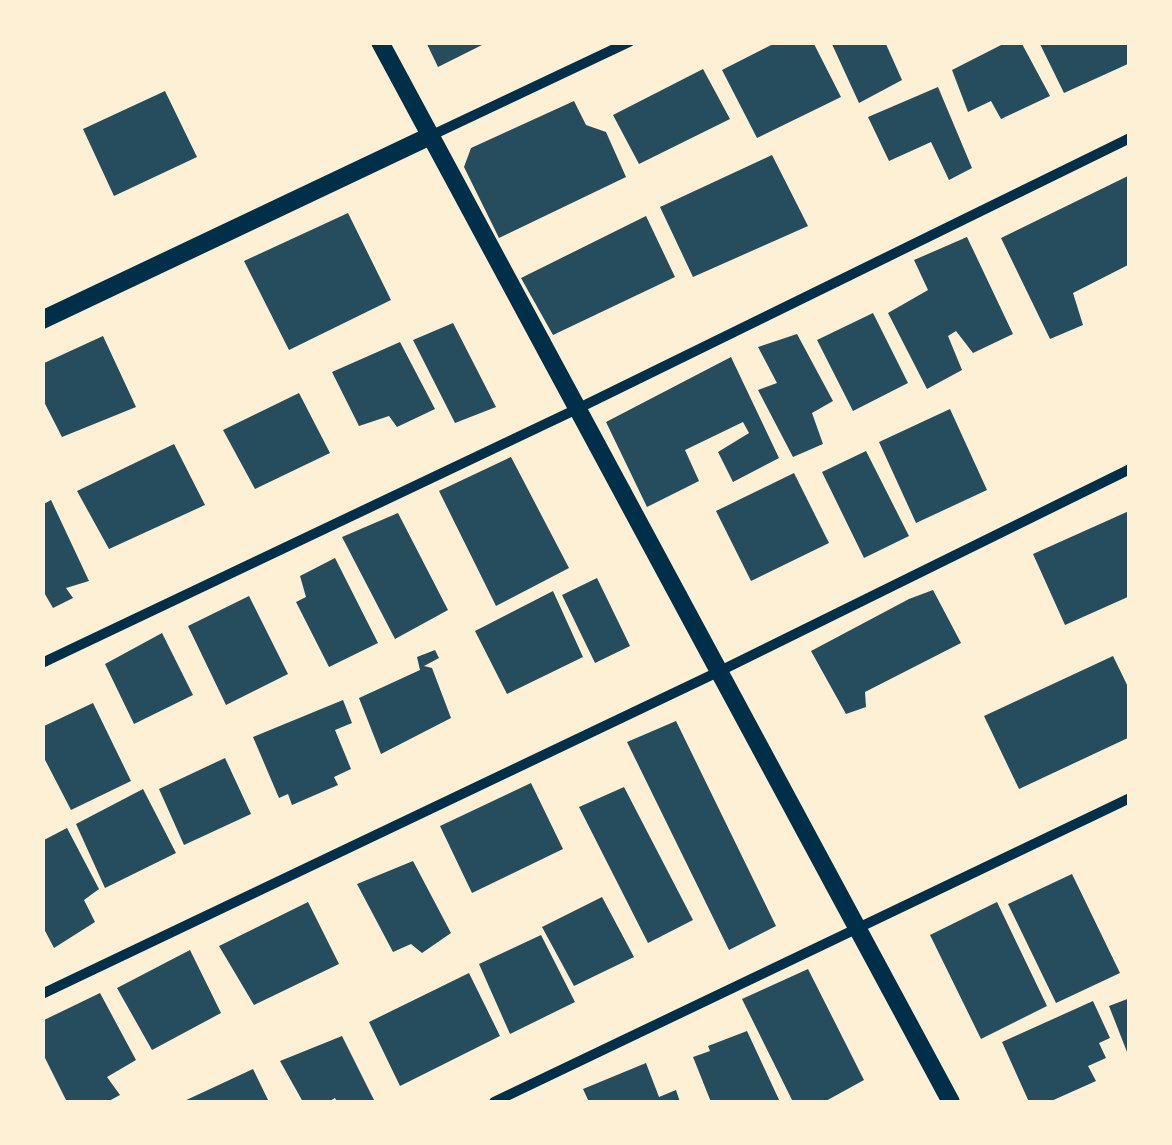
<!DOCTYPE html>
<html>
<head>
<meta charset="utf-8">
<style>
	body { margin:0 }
	#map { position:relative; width:1172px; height:1145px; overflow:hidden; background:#fdf0d5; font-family:"Times New Roman",serif }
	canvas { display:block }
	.frame { position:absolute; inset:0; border:45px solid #fdf0d5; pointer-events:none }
</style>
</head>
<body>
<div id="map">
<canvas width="1172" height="1145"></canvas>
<div class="frame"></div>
</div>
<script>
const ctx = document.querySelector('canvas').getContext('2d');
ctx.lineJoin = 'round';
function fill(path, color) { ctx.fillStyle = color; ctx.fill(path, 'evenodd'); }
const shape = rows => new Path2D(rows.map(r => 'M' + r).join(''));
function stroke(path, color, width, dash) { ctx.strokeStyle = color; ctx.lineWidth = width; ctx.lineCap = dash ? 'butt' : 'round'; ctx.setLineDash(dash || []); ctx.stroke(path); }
fill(shape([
	[426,42,488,42,438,67],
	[777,42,813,42,841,97,757,138,722,70],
	[831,42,885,42,902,80,859,103],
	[1007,42,1021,42,1050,96,1001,119,991,101,968,112,952,70],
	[1039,42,1130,42,1130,63,1064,93],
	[703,69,730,119,639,164,613,115],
	[938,87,972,168,949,180,931,142,889,161,868,117],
	[165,91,197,157,114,196,83,129],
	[574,101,586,125,606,132,626,177,499,238,464,167,471,148],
	[772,155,808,226,693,277,660,207],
	[1130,175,1130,264,1073,293,1083,325,1050,339,1001,238],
	[348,213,391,300,289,350,244,261],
	[646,216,675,277,553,335,521,278],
	[967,237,1013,334,973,353,956,331,948,336,962,370,927,389,888,313,928,290,914,260],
	[873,313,908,383,853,411,817,340],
	[453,323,496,407,455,423,413,340],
	[797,334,833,401,812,413,823,444,793,457,758,390,777,383,758,347],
	[103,336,136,407,62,437,42,398,42,364],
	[400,342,435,409,397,427,389,416,359,426,332,372],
	[731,357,779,458,733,482,718,452,749,433,743,422,685,450,699,481,647,507,606,422],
	[299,393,330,453,255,489,223,430],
	[950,409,987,490,916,523,879,442],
	[174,444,205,505,109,549,77,491],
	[866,451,909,536,864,558,822,472],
	[511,457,569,568,496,606,439,491],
	[794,473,829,543,751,581,716,511],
	[51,500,89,581,66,588,73,598,53,608,42,589,42,505],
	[1129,511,1130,596,1065,625,1033,554],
	[398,513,448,610,395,639,342,537],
	[335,558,378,643,329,667,296,602,306,597,300,576],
	[597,578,630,646,595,663,562,595],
	[933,590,961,643,865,692,866,707,846,714,811,651,909,599],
	[553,591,583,657,507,694,475,631],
	[249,596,288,674,226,705,188,626],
	[162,633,193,695,134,724,105,664],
	[435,650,439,658,424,666,432,668,451,718,381,754,359,698,420,670,417,657],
	[1113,656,1130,691,1130,737,1019,789,984,716],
	[343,700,352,723,335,730,351,769,334,777,338,785,292,805,288,794,279,798,253,737],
	[93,703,131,781,71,810,42,754,42,727],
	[676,721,776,926,729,950,627,742],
	[225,758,251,814,184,845,159,789],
	[531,783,563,849,472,893,440,826],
	[624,787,693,920,648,943,579,807],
	[143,789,176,853,105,888,76,824],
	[67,828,99,889,84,900,95,922,54,948,42,925,42,841],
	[413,861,451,933,422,953,411,944,393,952,357,884],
	[1072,874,1120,973,1056,1003,1008,904],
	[602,897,634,957,574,986,542,927],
	[308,902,339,964,254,1005,219,946],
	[997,902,1047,1006,981,1039,930,935],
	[541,935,575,1002,510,1034,479,964],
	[190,950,221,1013,152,1050,117,988],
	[808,969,864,1080,824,1102,793,1102,742,999],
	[469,973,500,1036,400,1086,369,1022],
	[100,993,136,1060,107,1077,120,1095,107,1102,67,1102,42,1052,42,1021],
	[1130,998,1130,1057,1129,1057,1109,1006],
	[1093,1001,1110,1038,1099,1043,1106,1058,1088,1066,1096,1081,1049,1102,1029,1102,1002,1042],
	[747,1031,780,1102,711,1102,693,1057,710,1051,708,1046],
	[342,1036,375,1102,337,1102,335,1098,328,1102,303,1102,280,1061],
	[646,1063,659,1097,676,1090,680,1102,589,1102,583,1089],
	[253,1069,269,1102,182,1102]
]), '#264d5e');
stroke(shape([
	[428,137,629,42],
	[42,663,579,408,1130,138],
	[42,994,720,671,1130,469],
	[494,1102,1130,798]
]), '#003049', 10);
stroke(shape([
	[380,42,951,1102],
	[42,320,428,137]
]), '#003049', 18);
</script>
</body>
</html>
